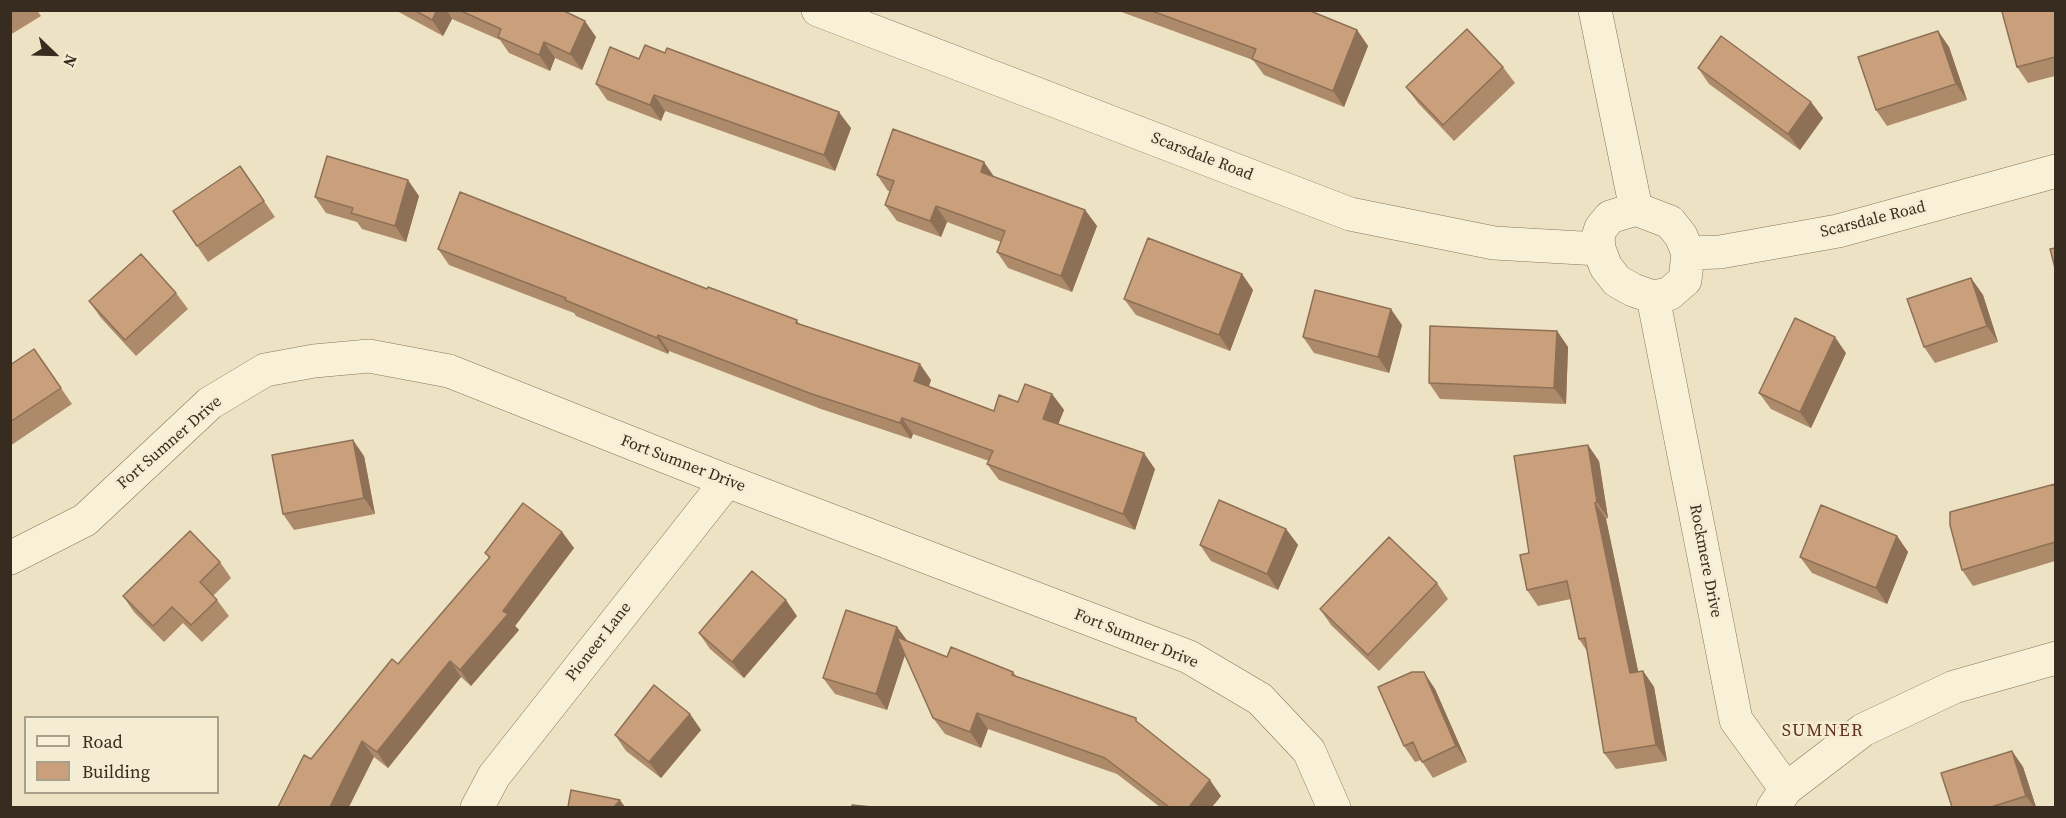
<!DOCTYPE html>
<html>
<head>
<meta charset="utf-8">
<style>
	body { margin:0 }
	#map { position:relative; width:2066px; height:818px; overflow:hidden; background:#ede3c4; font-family:"Source Serif 4",serif }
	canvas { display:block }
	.frame { position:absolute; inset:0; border:12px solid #372c1f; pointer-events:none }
	.legend { position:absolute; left:24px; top:716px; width:195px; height:78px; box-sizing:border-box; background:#f4edd3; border:2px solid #a8a08b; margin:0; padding:8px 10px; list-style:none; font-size:18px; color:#372c1f }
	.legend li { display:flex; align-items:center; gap:12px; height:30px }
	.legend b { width:30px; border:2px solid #a8a08b }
	.north { position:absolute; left:24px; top:24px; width:60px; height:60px; -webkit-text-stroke:4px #f4edd3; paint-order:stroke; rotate:113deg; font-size:16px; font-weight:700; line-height:24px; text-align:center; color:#372c1f }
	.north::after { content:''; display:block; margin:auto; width:21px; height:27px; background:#372c1f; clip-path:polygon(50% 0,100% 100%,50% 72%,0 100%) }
</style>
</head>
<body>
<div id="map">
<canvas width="2066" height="818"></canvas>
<div class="frame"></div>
<ul class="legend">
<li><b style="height:8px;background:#f8f0d7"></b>Road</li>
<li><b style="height:16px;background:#c9a07b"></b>Building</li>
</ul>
<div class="north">N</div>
</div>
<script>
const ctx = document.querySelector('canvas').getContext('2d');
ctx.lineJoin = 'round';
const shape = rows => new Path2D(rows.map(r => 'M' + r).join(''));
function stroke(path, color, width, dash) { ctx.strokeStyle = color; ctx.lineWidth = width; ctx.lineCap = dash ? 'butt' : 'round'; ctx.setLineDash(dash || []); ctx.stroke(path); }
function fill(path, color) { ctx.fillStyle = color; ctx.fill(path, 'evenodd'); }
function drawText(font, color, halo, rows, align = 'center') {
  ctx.font = font + ' "Source Serif 4",serif'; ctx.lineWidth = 5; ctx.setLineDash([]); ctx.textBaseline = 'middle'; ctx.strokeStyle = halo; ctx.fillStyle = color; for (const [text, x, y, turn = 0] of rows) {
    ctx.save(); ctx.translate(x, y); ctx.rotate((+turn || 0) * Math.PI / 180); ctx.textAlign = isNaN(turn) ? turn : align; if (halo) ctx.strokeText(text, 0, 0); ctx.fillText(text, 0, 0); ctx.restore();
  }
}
const street = shape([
	[818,10,1350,214,1494,243,1599,249],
	[1595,10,1636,209],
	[1636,209,1670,222,1681,236,1688,253,1685,280,1669,294,1653,297,1633,290,1617,281,1606,267,1599,249,1598,237,1601,228,1610,217,1636,209],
	[1688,253,1720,252,1838,231,2056,171],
	[1653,297,1736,720,1786,789,1773,808],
	[10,558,85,520,210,403,265,370,314,361,369,356,449,371,727,481,1189,657,1260,699,1309,751,1334,808],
	[1786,789,1863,730,1954,687,2056,658],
	[477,808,494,776,727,481]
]);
stroke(street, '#87755b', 34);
stroke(street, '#f8f0d7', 33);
fill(shape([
	[10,10,37,10,41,16,10,35],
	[395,10,562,10,596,37,582,70,555,58,550,71,509,53,500,40,452,19,443,36],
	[1116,10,1308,10,1357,30,1368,46,1344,107,1264,75,1253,60],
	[2055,10,2055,76,2028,83,2017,67],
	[1938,31,1949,47,1967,100,1887,126,1876,110],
	[639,59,851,128,835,171,665,111,661,121,607,100,596,84],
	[1503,67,1515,83,1454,141,1418,103,1406,87],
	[1698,68,1811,102,1823,118,1800,150,1709,84],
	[877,175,994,177,1085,210,1097,226,1072,292,1008,268,997,252,1001,242,947,222,941,237,897,221,885,205,890,191,888,191],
	[251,182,275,217,208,262,173,211],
	[419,196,406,242,362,229,357,222,326,213,315,197],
	[438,249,707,289,797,320,799,324,931,380,929,386,994,411,1018,402,1052,394,1064,410,1058,424,1155,469,1135,530,999,480,987,464,989,461,913,434,911,439,821,409,669,351,668,354,576,316,574,313,449,265],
	[1242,274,1253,290,1230,351,1136,315,1124,299],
	[1971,278,1983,295,1998,342,1935,363,1924,347],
	[176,293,188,309,136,356,101,318,89,301],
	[1402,325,1389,373,1314,353,1303,337],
	[1557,331,1568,347,1566,404,1440,399,1429,383],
	[34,349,72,404,10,446,10,365],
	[1846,353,1811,428,1771,409,1759,393],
	[364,456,375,514,294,530,283,514],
	[1599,461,1608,518,1606,519,1638,672,1643,671,1654,687,1667,761,1616,769,1604,753,1587,651,1579,639,1571,599,1538,606,1527,590,1529,553],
	[2055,484,2055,561,1973,586,1962,570],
	[1286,529,1298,545,1278,590,1211,561,1200,545],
	[562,532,574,548,515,626,519,630,471,686,461,677,388,768,374,757,311,759,398,664,489,558,485,553],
	[1897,536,1908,552,1887,604,1812,573,1800,557],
	[220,562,231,578,213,596,217,600,229,616,202,642,183,623,164,642,134,612,123,596],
	[1437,583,1448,599,1379,671,1331,625,1320,609],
	[797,616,744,678,710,649,699,633],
	[897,627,907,641,947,657,1013,672,1017,677,1140,725,1221,796,1212,807,1160,807,1117,774,988,729,981,748,945,734,933,718,905,654,887,710,835,694,823,678],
	[1435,689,1467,762,1433,778,1421,760,1415,762,1404,746],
	[690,714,701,730,661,778,626,751,615,735],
	[2012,751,2023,767,2036,807,1952,807]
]), '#ad8a6a');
fill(shape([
	[437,10,447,10,452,19,443,36,432,20],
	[585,21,596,37,582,70,570,54],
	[1357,30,1368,46,1344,107,1333,91],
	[1938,31,1949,47,1967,100,1956,84],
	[544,42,555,58,550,71,539,55],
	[654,95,665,111,661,121,650,105],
	[1811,102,1823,118,1800,150,1788,134],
	[839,112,851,128,835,171,824,155],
	[984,162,995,178,981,172],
	[408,180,419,196,406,242,395,226],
	[936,206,947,222,941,237,930,221],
	[1085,210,1097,226,1072,292,1061,276],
	[1242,274,1253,290,1230,351,1219,335],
	[1971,278,1983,295,1998,342,1987,326],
	[1391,309,1402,325,1389,373,1378,357],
	[1557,331,1568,347,1566,404,1554,388],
	[658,335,669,351,668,354,657,338],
	[1835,337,1846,353,1811,428,1800,412],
	[920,364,931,380,925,397,914,381],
	[1052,394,1064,410,1054,435,1043,419],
	[902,418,913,434,911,439,900,423],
	[353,440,364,456,375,514,364,498],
	[1588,445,1599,461,1608,518,1597,502],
	[1144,453,1155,469,1135,530,1123,514],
	[1595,503,1606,519,1642,689,1630,673],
	[1286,529,1298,545,1278,590,1267,574],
	[562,532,574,548,515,626,519,630,471,686,460,670],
	[1897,536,1908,552,1887,604,1876,588],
	[786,600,797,616,744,678,732,662],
	[897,627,909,643,887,710,876,694],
	[450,661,461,677,388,768,377,752],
	[1643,671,1654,687,1667,761,1656,745],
	[1424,672,1435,689,1467,762,1456,746],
	[977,713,988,729,981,748,970,732],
	[690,714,701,730,661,778,649,762],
	[362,741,374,757,349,807,330,807],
	[2012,751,2023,767,2036,807,2034,807,2026,796],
	[1210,780,1221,796,1212,807,1189,807],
	[620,800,625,807,614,807]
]), '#8d7056');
const building = shape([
	[414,10,437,10,432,20,414,10],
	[459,10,562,10,585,21,570,54,544,42,539,55,498,37,501,29,459,10],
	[1149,10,1308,10,1357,30,1333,91,1252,59,1256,49,1149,10],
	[2007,10,2055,10,2055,57,2017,67,2002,12,2007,10],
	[1467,29,1503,67,1443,125,1406,87,1467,29],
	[1938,31,1956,84,1876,110,1858,57,1938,31],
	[1721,36,1811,102,1788,134,1698,68,1721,36],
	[645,45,665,53,667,48,839,112,824,155,654,95,650,105,596,84,610,47,639,59,645,45],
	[893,129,984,162,981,172,1085,210,1061,276,997,252,1005,231,936,206,930,221,885,205,894,181,877,175,893,129],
	[327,156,408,180,395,226,351,213,353,208,315,197,327,156],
	[240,166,264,201,197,246,173,211,240,166],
	[460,192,707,289,708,287,797,320,796,323,920,364,914,381,994,411,999,395,1018,402,1025,384,1052,394,1043,419,1144,453,1123,514,987,464,993,451,902,418,900,423,809,393,658,335,657,338,565,300,566,298,438,249,460,192],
	[1148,238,1242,274,1219,335,1124,299,1148,238],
	[2055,248,2055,268,2050,249,2055,248],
	[141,254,176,293,125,340,89,301,141,254],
	[1971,278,1987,326,1924,347,1907,299,1971,278],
	[1315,290,1391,309,1378,357,1303,337,1315,290],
	[1795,318,1835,337,1800,412,1759,393,1795,318],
	[1430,326,1557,331,1554,388,1429,383,1430,326],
	[34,349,61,388,10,422,10,365,34,349],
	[353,440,364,498,283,514,272,455,353,440],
	[1588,445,1597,502,1595,503,1630,673,1643,671,1656,745,1604,753,1585,638,1579,639,1567,581,1527,590,1520,555,1529,553,1514,456,1588,445],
	[2055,484,2055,542,1962,570,1950,525,1950,512,2055,484],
	[1219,500,1286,529,1267,574,1200,545,1219,500],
	[523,503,562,532,503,611,508,614,460,670,450,661,377,752,362,741,330,807,278,807,304,755,311,759,392,659,398,664,490,557,485,553,523,503],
	[1821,505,1897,536,1876,588,1800,557,1821,505],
	[190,531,220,562,200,582,217,600,191,625,172,607,153,626,123,596,190,531],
	[1389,537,1437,583,1368,655,1320,609,1389,537],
	[752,571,786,600,732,662,699,633,752,571],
	[846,610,897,627,876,694,823,678,846,610],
	[897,637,947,657,951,647,1013,672,1012,675,1136,718,1136,721,1210,780,1189,807,1169,807,1105,758,977,713,970,732,933,718,897,637],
	[1412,672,1424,672,1456,746,1422,762,1413,742,1404,746,1378,687,1412,672],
	[654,685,690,714,649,762,615,735,654,685],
	[2012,751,2026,796,1991,807,1952,807,1941,773,2012,751],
	[571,790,620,800,614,807,568,807,571,790],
	[852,805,872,807,852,807,852,805]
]);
fill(building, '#c9a07b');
stroke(building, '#8d7056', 1.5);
drawText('16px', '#372c1f', '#f4edd3', [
	["Scarsdale Road",1202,157,21],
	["Scarsdale Road",1873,220,-14],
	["Fort Sumner Drive",170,443,-41],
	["Fort Sumner Drive",683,464,21],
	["Rockmere Drive",1705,561,79],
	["Fort Sumner Drive",1136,639,22],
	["Pioneer Lane",599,642,-52]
]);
ctx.letterSpacing = '1.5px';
drawText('18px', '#62311f', '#f4edd3', [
	["SUMNER",1823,731]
]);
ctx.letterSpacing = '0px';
</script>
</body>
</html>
